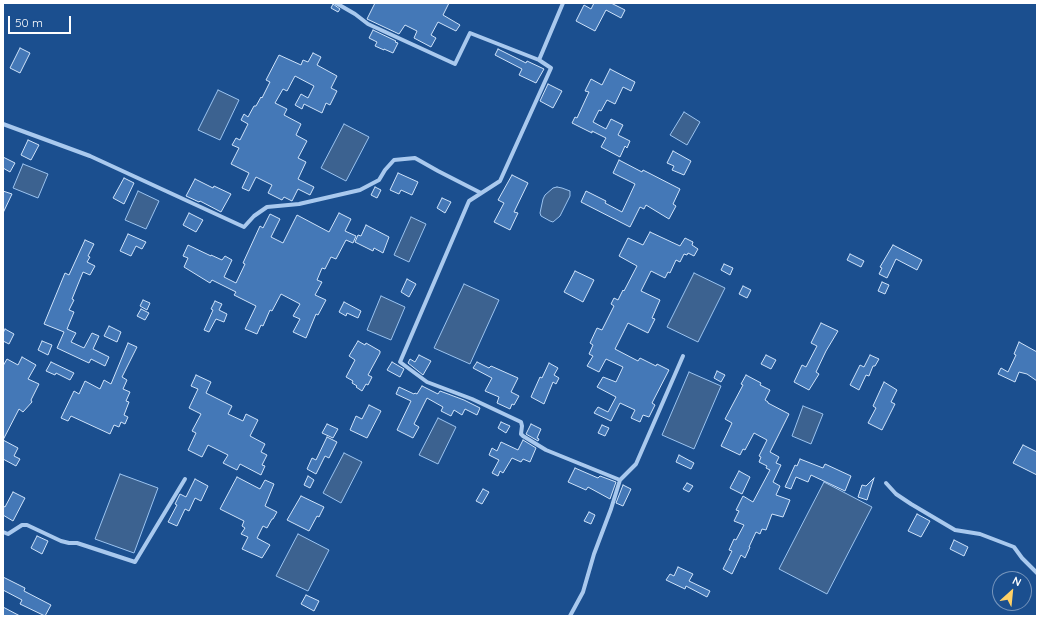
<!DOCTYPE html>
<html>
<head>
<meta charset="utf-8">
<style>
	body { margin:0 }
	#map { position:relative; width:1040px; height:619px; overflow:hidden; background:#1b4f8f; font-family:Quicksand,sans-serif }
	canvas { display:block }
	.frame { position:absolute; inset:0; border:4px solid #fff; pointer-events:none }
	.north { position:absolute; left:992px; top:571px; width:40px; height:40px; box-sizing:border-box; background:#1b4f8f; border:1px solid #7695bc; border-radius:50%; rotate:27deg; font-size:11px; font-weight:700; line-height:16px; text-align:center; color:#fff }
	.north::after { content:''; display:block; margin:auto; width:14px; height:18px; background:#ffd166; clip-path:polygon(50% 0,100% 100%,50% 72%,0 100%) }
	.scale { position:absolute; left:8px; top:16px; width:63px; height:18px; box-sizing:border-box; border:2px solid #fff; border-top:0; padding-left:5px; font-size:12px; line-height:14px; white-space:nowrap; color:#fff; -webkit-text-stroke:3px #1b4f8f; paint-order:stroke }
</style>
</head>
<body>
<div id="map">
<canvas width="1040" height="619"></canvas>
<div class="frame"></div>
<div class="north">N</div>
<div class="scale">50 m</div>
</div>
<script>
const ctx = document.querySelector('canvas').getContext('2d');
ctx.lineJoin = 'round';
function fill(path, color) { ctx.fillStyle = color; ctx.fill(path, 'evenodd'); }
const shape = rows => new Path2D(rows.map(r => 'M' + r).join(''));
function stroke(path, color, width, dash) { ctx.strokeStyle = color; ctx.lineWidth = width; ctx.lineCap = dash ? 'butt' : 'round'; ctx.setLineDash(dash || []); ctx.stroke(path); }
const water = shape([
	[218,90,239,100,220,140,198,130,218,90],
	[684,112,700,122,687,145,670,135,684,112],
	[344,124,369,137,346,181,321,168,344,124],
	[23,164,48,174,38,198,13,188,23,164],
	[557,187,562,188,570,191,570,196,560,216,553,222,550,221,541,216,540,213,543,199,545,195,553,188,557,187],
	[138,191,159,201,146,229,125,220,138,191],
	[411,217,426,224,409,262,394,255,411,217],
	[694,273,725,288,698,342,667,327,694,273],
	[464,284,499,300,470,364,434,348,464,284],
	[381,296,405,307,391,340,367,330,381,296],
	[689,372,721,386,694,449,662,435,689,372],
	[803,406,823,414,811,444,792,436,803,406],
	[438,418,456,427,438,464,419,455,438,418],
	[344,453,362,462,341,503,323,493,344,453],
	[120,474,158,488,134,553,95,539,120,474],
	[824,482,872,507,827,594,779,569,824,482],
	[298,534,329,550,308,591,276,576,298,534]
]);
fill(water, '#3c6290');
stroke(water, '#9cc4f0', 1);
const building = shape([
	[375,3,449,3,443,15,460,25,456,31,438,22,431,35,436,38,431,47,414,38,417,31,405,25,399,34,367,19,375,3],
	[594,3,611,3,625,10,621,18,606,10,595,31,576,21,584,5,591,9,594,3],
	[333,4,340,9,338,12,331,8,333,4],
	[373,30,396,41,395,42,398,43,393,53,384,49,384,50,375,46,377,42,369,38,373,30],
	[20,48,30,53,20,73,10,68,20,48],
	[498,49,526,63,527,61,544,69,536,83,519,75,522,69,495,55,498,49],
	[313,53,321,57,317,65,337,76,331,88,337,91,330,105,326,103,322,113,304,104,302,109,295,105,301,94,308,98,314,86,295,76,287,91,283,89,275,103,287,109,284,115,301,124,296,135,307,141,298,158,306,162,298,179,314,187,310,195,298,189,292,201,284,197,282,200,268,193,272,185,256,177,249,191,242,188,249,173,231,164,239,148,232,145,236,138,240,140,248,124,241,120,244,114,248,117,254,106,256,106,261,97,262,98,270,82,266,80,279,55,301,65,303,60,308,62,313,53],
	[610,69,635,82,631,91,623,87,615,104,607,100,601,111,599,110,593,122,606,129,611,119,623,125,618,135,630,141,627,148,625,146,620,157,601,147,606,138,592,131,592,133,572,123,575,117,577,118,589,92,585,91,591,79,602,85,610,69],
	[548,84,562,91,553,108,540,101,548,84],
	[28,140,39,145,31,160,21,155,28,140],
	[673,151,691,161,684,175,672,170,674,166,667,163,673,151],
	[3,157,15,163,10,172,3,168,3,157],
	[619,160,642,172,643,170,680,189,673,204,676,206,669,219,646,205,644,209,640,207,630,227,581,202,586,191,606,201,605,203,622,212,635,184,613,173,619,160],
	[398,173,418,182,412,195,401,190,399,194,390,190,398,173],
	[512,175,528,183,514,212,518,213,510,230,494,222,504,203,498,200,512,175],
	[124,178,134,183,124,204,113,198,124,178],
	[195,179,213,188,214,186,231,194,221,212,200,201,199,202,186,196,195,179],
	[375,187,381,190,377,198,371,195,375,187],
	[3,191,12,194,3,213,3,191],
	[442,198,451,202,445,213,437,208,442,198],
	[189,213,203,220,196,232,183,225,189,213],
	[339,213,351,219,345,231,356,236,353,243,346,240,336,259,331,257,325,269,322,268,317,280,322,282,315,295,326,300,318,315,316,314,306,338,293,332,300,319,293,316,300,304,281,294,272,311,270,310,263,326,261,325,257,334,245,329,256,306,234,295,236,292,212,280,210,283,184,267,188,258,183,256,188,245,211,256,211,255,222,260,225,256,232,260,224,277,236,283,245,264,243,263,260,226,263,228,270,214,280,219,271,237,283,243,297,215,329,232,339,213],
	[366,225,389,237,383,253,374,248,373,251,355,242,358,235,361,236,366,225],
	[650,232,680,246,685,238,693,242,692,245,698,249,694,256,688,253,687,255,684,254,680,262,676,260,670,273,668,272,665,278,651,271,641,291,660,300,652,318,655,319,648,333,628,323,615,349,638,361,640,358,656,366,657,364,669,370,652,403,655,405,649,417,643,415,640,422,631,418,635,410,620,403,611,421,594,413,598,407,608,412,616,397,597,387,603,377,616,382,623,367,606,359,599,372,587,366,593,356,589,354,593,345,590,343,597,328,602,330,614,306,611,304,614,298,618,300,623,290,624,291,637,266,619,256,628,238,643,245,650,232],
	[128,234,146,242,142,249,136,246,131,256,120,251,128,234],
	[85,240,94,244,88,256,90,257,87,262,95,266,90,275,83,272,72,299,74,300,69,310,74,312,67,329,76,333,71,342,84,348,92,333,99,336,93,349,109,357,105,366,91,359,89,363,57,348,64,332,44,324,65,273,69,275,85,240],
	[893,245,922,260,917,270,896,259,887,278,879,274,882,268,880,267,893,245],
	[850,254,864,261,861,267,847,260,850,254],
	[724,264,733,268,730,275,721,270,724,264],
	[575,271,594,280,583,302,564,292,575,271],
	[407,279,416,284,409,297,401,292,407,279],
	[882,282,889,285,885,294,878,291,882,282],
	[743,286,751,290,747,298,739,294,743,286],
	[143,300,150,303,147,310,140,306,143,300],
	[215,301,222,304,219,310,227,314,224,322,216,319,209,332,204,330,213,310,211,309,215,301],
	[344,302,361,311,358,318,347,313,346,316,339,312,344,302],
	[141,309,149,313,145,320,137,316,141,309],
	[821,323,838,331,826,351,816,372,819,374,809,390,794,382,802,365,806,367,817,346,811,343,821,323],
	[109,326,121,332,117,342,104,336,109,326],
	[5,329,14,334,9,344,3,341,3,333,5,329],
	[42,341,52,345,48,355,38,350,42,341],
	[358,341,365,345,366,343,380,351,380,353,368,375,372,377,368,385,366,384,362,391,356,387,357,386,352,383,353,381,346,377,355,360,349,356,358,341],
	[1019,342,1037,352,1037,381,1027,374,1019,372,1015,382,998,374,1001,368,1008,372,1016,355,1014,354,1019,342],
	[128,343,137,347,122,377,127,380,123,389,130,392,126,401,129,402,124,415,128,417,125,424,121,422,119,427,114,425,110,434,71,416,68,421,61,418,74,391,79,394,85,381,100,389,104,380,111,384,128,343],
	[419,355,431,361,423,375,408,363,410,359,415,362,419,355],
	[766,355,776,360,771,369,761,364,766,355],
	[870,355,879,359,875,366,873,366,869,376,866,375,859,390,850,385,860,365,864,367,870,355],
	[22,357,36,365,28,379,39,384,31,400,32,402,23,412,19,409,3,440,18,448,14,456,20,459,16,466,3,459,3,366,7,359,18,365,22,357],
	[51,362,74,373,70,380,56,373,55,375,46,371,51,362],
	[392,362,404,369,400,377,387,370,392,362],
	[477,362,489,368,491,366,518,378,511,392,519,396,514,405,512,404,510,409,497,403,499,397,485,391,492,378,473,368,477,362],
	[549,363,558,368,554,375,559,378,556,384,553,382,544,404,531,397,540,377,542,378,549,363],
	[717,371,725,375,721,382,714,378,717,371],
	[196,375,211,382,206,393,232,406,228,414,243,421,246,414,258,420,250,436,265,444,261,452,267,455,262,465,265,466,261,475,240,464,237,470,223,463,228,455,208,445,202,457,188,450,196,433,192,431,201,414,189,408,198,389,191,386,196,375],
	[746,375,761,383,760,385,770,390,765,400,768,402,768,403,789,414,770,452,779,457,776,463,781,465,773,482,780,486,776,495,790,500,783,517,772,514,766,530,762,529,760,534,756,532,749,547,750,547,745,558,741,555,732,574,723,569,732,551,729,550,734,539,736,540,744,525,734,521,739,511,736,510,743,496,753,502,770,470,766,468,767,466,759,462,761,457,759,456,767,440,754,433,745,450,743,449,740,455,721,446,732,423,725,419,743,385,741,384,746,375],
	[884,382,897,390,891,402,895,404,882,430,868,423,876,408,873,406,884,382],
	[422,386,438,394,440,391,464,400,480,408,477,415,465,409,462,415,454,410,451,416,441,411,443,407,427,398,414,424,419,427,413,438,397,430,411,401,396,394,399,387,414,394,415,393,417,394,422,386],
	[369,405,381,411,367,438,350,430,356,416,362,419,369,405],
	[501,422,510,426,506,433,498,428,501,422],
	[327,424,338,429,333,438,322,433,327,424],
	[531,424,541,429,537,438,539,439,538,441,526,434,531,424],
	[602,425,609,428,605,436,598,433,602,425],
	[327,437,337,442,329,458,325,456,316,474,307,469,312,458,316,460,327,437],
	[523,440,536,448,530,462,523,459,521,462,512,458,503,473,500,471,498,476,492,473,499,460,489,455,492,448,497,451,501,442,518,450,523,440],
	[1023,445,1037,452,1037,475,1013,463,1023,445],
	[679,455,694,463,691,469,676,462,679,455],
	[800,459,823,468,825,464,851,476,845,491,811,475,808,482,796,477,791,489,785,487,795,465,797,466,800,459],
	[575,468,598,478,600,476,616,482,610,499,588,487,586,490,568,482,575,468],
	[739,471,750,477,742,494,730,488,739,471],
	[308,476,314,480,310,488,304,485,308,476],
	[237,477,260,489,265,480,274,484,265,506,277,512,273,519,272,519,267,528,263,526,257,538,270,545,262,558,242,549,248,537,241,534,245,528,242,526,244,521,220,509,237,477],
	[874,478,867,500,858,497,862,485,866,486,874,478],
	[195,479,208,486,201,501,195,498,189,511,185,509,177,526,168,522,177,505,175,504,180,494,186,497,195,479],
	[687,483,693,486,689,492,683,489,687,483],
	[623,485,631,489,623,506,616,503,623,485],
	[483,489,489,492,482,504,476,501,483,489],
	[13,492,25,498,13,521,3,515,3,506,5,507,13,492],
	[301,496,324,507,319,517,317,516,309,531,287,520,301,496],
	[589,512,595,515,591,524,584,521,589,512],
	[917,514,930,521,921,537,908,531,917,514],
	[37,536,48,541,42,554,31,548,37,536],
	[954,540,968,547,964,556,950,549,954,540],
	[678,567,693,574,689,581,710,591,707,597,686,586,685,589,666,580,670,574,674,576,678,567],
	[3,577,25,588,24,591,51,605,45,616,20,604,22,600,3,590,3,577],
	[306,595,319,601,314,611,301,604,306,595],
	[3,607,20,616,3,616,3,607]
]);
fill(building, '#4478b7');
stroke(building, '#cfe3fa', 1);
stroke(shape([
	[336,3,355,14,368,24,455,64,470,33,539,60,563,3],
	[539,60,551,68,500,181,469,201,400,362,427,382,472,399,521,422,522,426,521,434,523,436,546,450,620,480],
	[3,124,90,156,244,227,254,216,267,207,299,204,360,190,379,180,385,170,394,160,415,158,438,171,481,193],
	[886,483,896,494,911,504,955,530,980,534,1014,547,1022,558,1037,573],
	[3,532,8,534,22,525,27,525,61,541,69,543,77,543,135,562,185,479],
	[570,616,583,592,594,554,611,509,620,480,636,464,683,356]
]), '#a9c9ee', 4);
</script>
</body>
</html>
